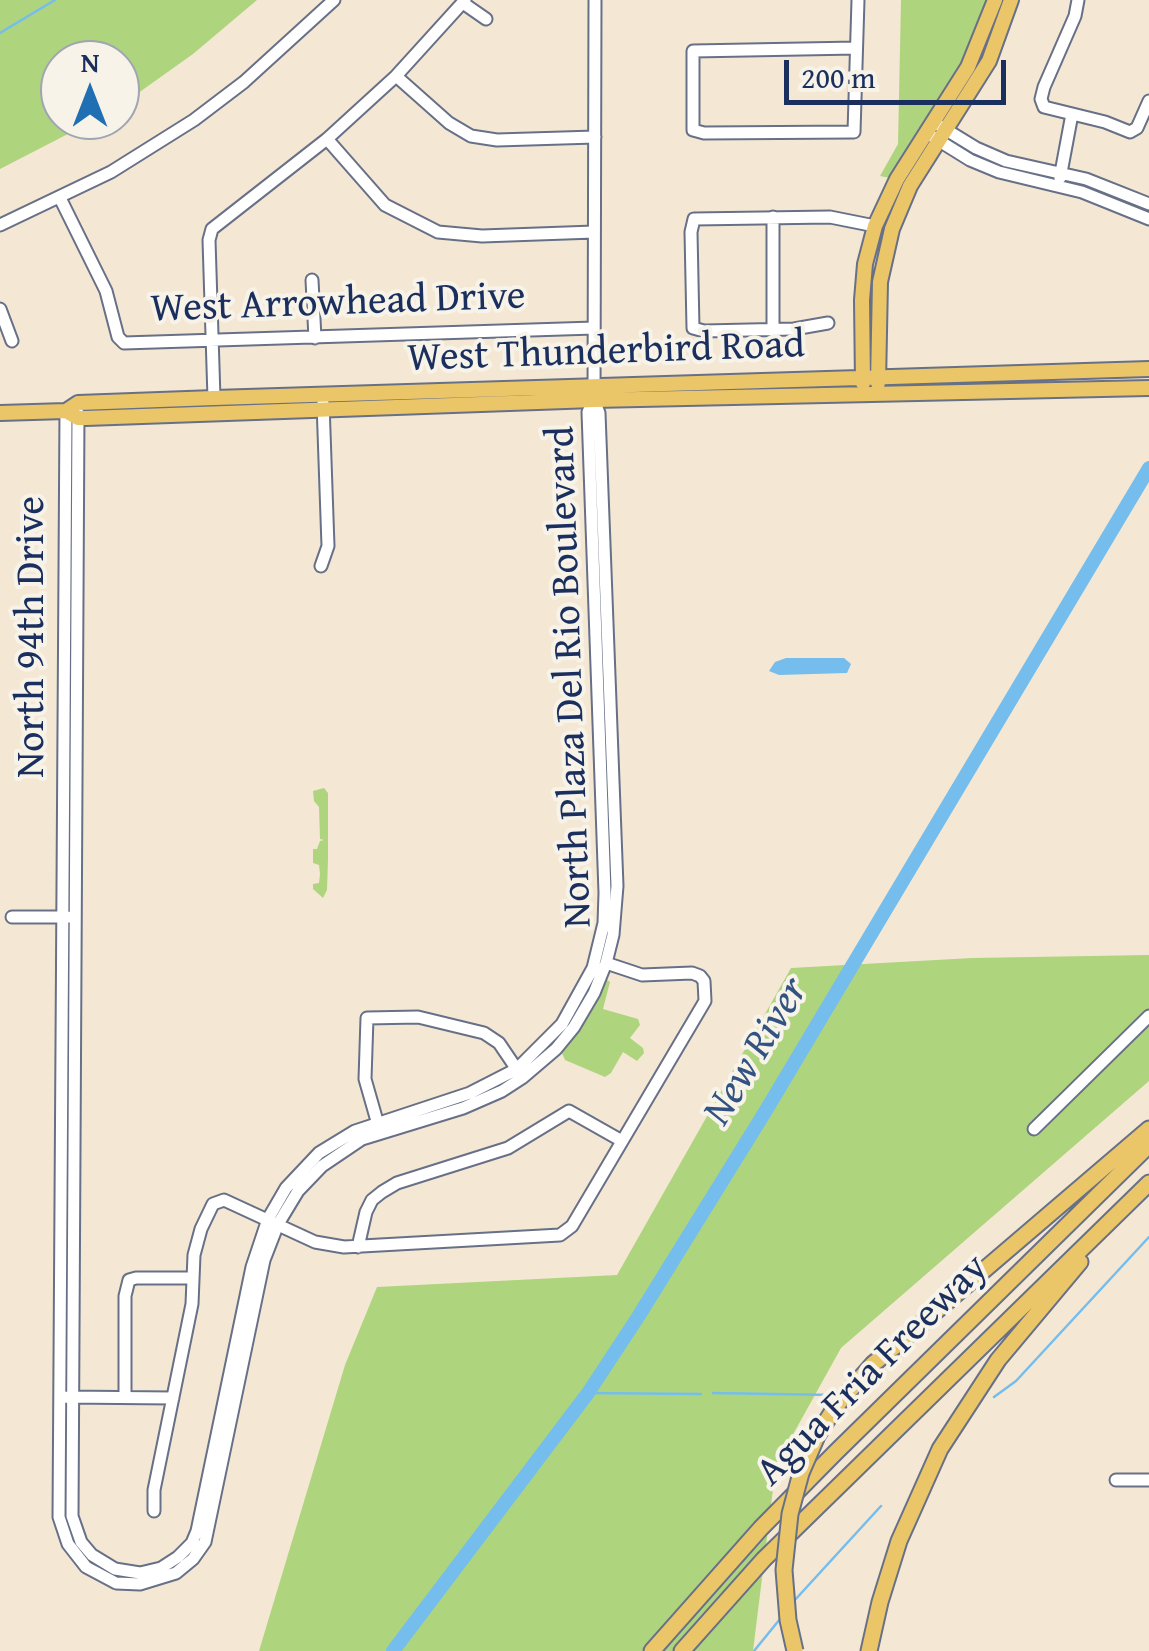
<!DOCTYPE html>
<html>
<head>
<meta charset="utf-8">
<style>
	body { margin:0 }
	#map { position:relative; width:1149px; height:1651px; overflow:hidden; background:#f4e8d4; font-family:"Gentium Book Plus",serif }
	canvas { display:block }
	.north { position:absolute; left:40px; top:40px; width:100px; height:100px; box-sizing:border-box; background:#f7f3e8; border:2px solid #9fa5b1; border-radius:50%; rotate:0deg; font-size:28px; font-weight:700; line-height:40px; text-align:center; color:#1b2f5e }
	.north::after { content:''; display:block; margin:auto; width:35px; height:45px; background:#1f6fb2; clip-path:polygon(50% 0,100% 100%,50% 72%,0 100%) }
	.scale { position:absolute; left:784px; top:60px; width:222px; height:45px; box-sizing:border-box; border:5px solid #1b2f5e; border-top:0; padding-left:12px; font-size:30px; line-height:35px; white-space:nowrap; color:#1b2f5e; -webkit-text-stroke:8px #f7f3e8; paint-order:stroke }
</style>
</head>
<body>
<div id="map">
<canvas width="1149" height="1651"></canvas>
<div class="north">N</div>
<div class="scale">200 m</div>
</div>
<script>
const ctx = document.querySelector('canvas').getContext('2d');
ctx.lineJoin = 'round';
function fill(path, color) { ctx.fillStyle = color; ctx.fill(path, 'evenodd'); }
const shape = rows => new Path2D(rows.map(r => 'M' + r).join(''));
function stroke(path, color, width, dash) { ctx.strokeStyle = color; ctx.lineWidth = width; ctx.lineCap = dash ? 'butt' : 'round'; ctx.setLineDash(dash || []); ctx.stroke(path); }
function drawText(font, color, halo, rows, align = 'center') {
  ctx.font = font + ' "Gentium Book Plus",serif'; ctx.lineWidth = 8; ctx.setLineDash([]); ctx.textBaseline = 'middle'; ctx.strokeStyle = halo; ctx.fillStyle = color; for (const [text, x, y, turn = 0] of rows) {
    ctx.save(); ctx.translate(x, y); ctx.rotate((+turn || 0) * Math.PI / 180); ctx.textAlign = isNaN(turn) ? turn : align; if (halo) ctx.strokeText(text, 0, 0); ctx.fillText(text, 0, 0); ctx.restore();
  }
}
fill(shape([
	[0,0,257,0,193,54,120,106,120,60,60,60,60,120,95,120,0,169],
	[901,0,988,0,966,57,890,178,880,176,898,144],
	[324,788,328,793,328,860,327,890,323,898,313,889,313,884,319,883,320,874,319,865,313,863,313,849,317,849,320,841,324,840,320,839,319,807,314,801,313,791],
	[1149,955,1149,1081,841,1348,776,1465,753,1651,259,1651,345,1365,377,1287,617,1275,791,968,972,958],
	[607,980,610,982,603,1009,638,1019,640,1025,630,1038,643,1048,644,1053,637,1061,623,1052,611,1073,605,1077,565,1060,562,1053,581,1029]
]), '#afd47e');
fill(shape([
	[786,658,844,658,851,664,847,673,779,675,769,671,775,662]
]), '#75bded');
stroke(shape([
	[0,33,55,0],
	[588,1393,701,1394],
	[713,1393,835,1395],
	[994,1397,1016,1381,1149,1237],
	[794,1601,881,1506],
	[754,1651,780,1619]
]), '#75bded', 2.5);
stroke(shape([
	[393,1651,588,1393,638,1317,765,1112,1149,468]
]), '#75bded', 14);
const minor = shape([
	[1078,0,1075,16,1044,87,1041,99,1044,107,1105,122,1130,132,1137,128,1149,101],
	[463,3,486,19],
	[856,48,693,51,693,130,704,133,854,132,858,0],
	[396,76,449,123,471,136,497,140,595,137],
	[940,126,976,148,1006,161,1086,179,1149,204],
	[933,137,970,160,999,172,1082,192,1149,219],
	[327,139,385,205,438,232,482,236,594,232],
	[1060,178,1072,114],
	[60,198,106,291,118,337,124,343,594,328],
	[0,225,111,172,194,120,244,82,334,0],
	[312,280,315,338],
	[0,309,12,341],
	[828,323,794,329,704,331,693,328,691,232,694,219,830,217,875,226],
	[773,330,773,217],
	[214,398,209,240,212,229,327,139,396,76,465,0],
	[66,411,59,1517,68,1544,86,1567,116,1583,140,1584,176,1573,193,1559,205,1542,264,1260,278,1224,298,1191,322,1166,362,1139,463,1108,502,1091,522,1078,556,1049,574,1027,594,993,606,963,613,935,617,886,599,413,594,400,595,0],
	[78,413,72,1516,81,1542,92,1555,115,1569,140,1573,161,1568,178,1557,192,1543,197,1531,252,1267,268,1219,286,1188,319,1153,355,1131,470,1093,517,1069,562,1024,593,968,604,923,605,893,588,412,594,400],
	[321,566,328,546,323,403],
	[12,917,68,917],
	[377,1121,365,1079,367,1018,418,1017,484,1033,499,1043,520,1074],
	[1034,1129,1149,1016],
	[358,1247,366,1212,372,1200,382,1192,397,1183,508,1148,569,1111,622,1141],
	[65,1397,173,1398],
	[125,1397,125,1296,129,1280,136,1278,193,1278],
	[1116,1480,1149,1480],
	[154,1511,154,1490,192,1304,194,1255,201,1229,213,1204,224,1200,315,1242,344,1247,560,1235,572,1226,705,1001,704,981,700,976,692,973,642,975,606,963]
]);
const major = shape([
	[863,383,862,300,865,264,875,226,897,179,968,67,995,0],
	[878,383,880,282,892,229,910,186,989,61,1011,0],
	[66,411,78,418,86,418,594,400,1149,388],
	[0,413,66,411,78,403,214,398,1149,369]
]);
const highway = shape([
	[894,1347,1149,1129],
	[652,1651,761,1528,836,1452,1149,1145],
	[682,1651,764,1559,1149,1183],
	[869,1651,880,1602,899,1541,940,1449,998,1360,1080,1262]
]);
stroke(minor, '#677087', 15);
stroke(major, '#677087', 18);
stroke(highway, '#677087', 19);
stroke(minor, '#fff', 11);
stroke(major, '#ebc669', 14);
stroke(highway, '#ebc669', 15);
const highwayBridge = shape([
	[795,1651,788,1620,784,1570,790,1514,801,1473,817,1436,836,1406,873,1364,894,1347]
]);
stroke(highwayBridge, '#677087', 19, []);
stroke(highwayBridge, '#ebc669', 15);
drawText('40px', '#1b2f5e', '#f7f3e8', [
	["West Arrowhead Drive",338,304,-2],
	["West Thunderbird Road",606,353,-2],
	["North 94th Drive",33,637,-90],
	["North Plaza Del Rio Boulevard",571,677,-92],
	["Agua Fria Freeway",873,1371,-45]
]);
drawText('italic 42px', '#325282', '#f7f3e8', [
	["New River",757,1052,-59]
]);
</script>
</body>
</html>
